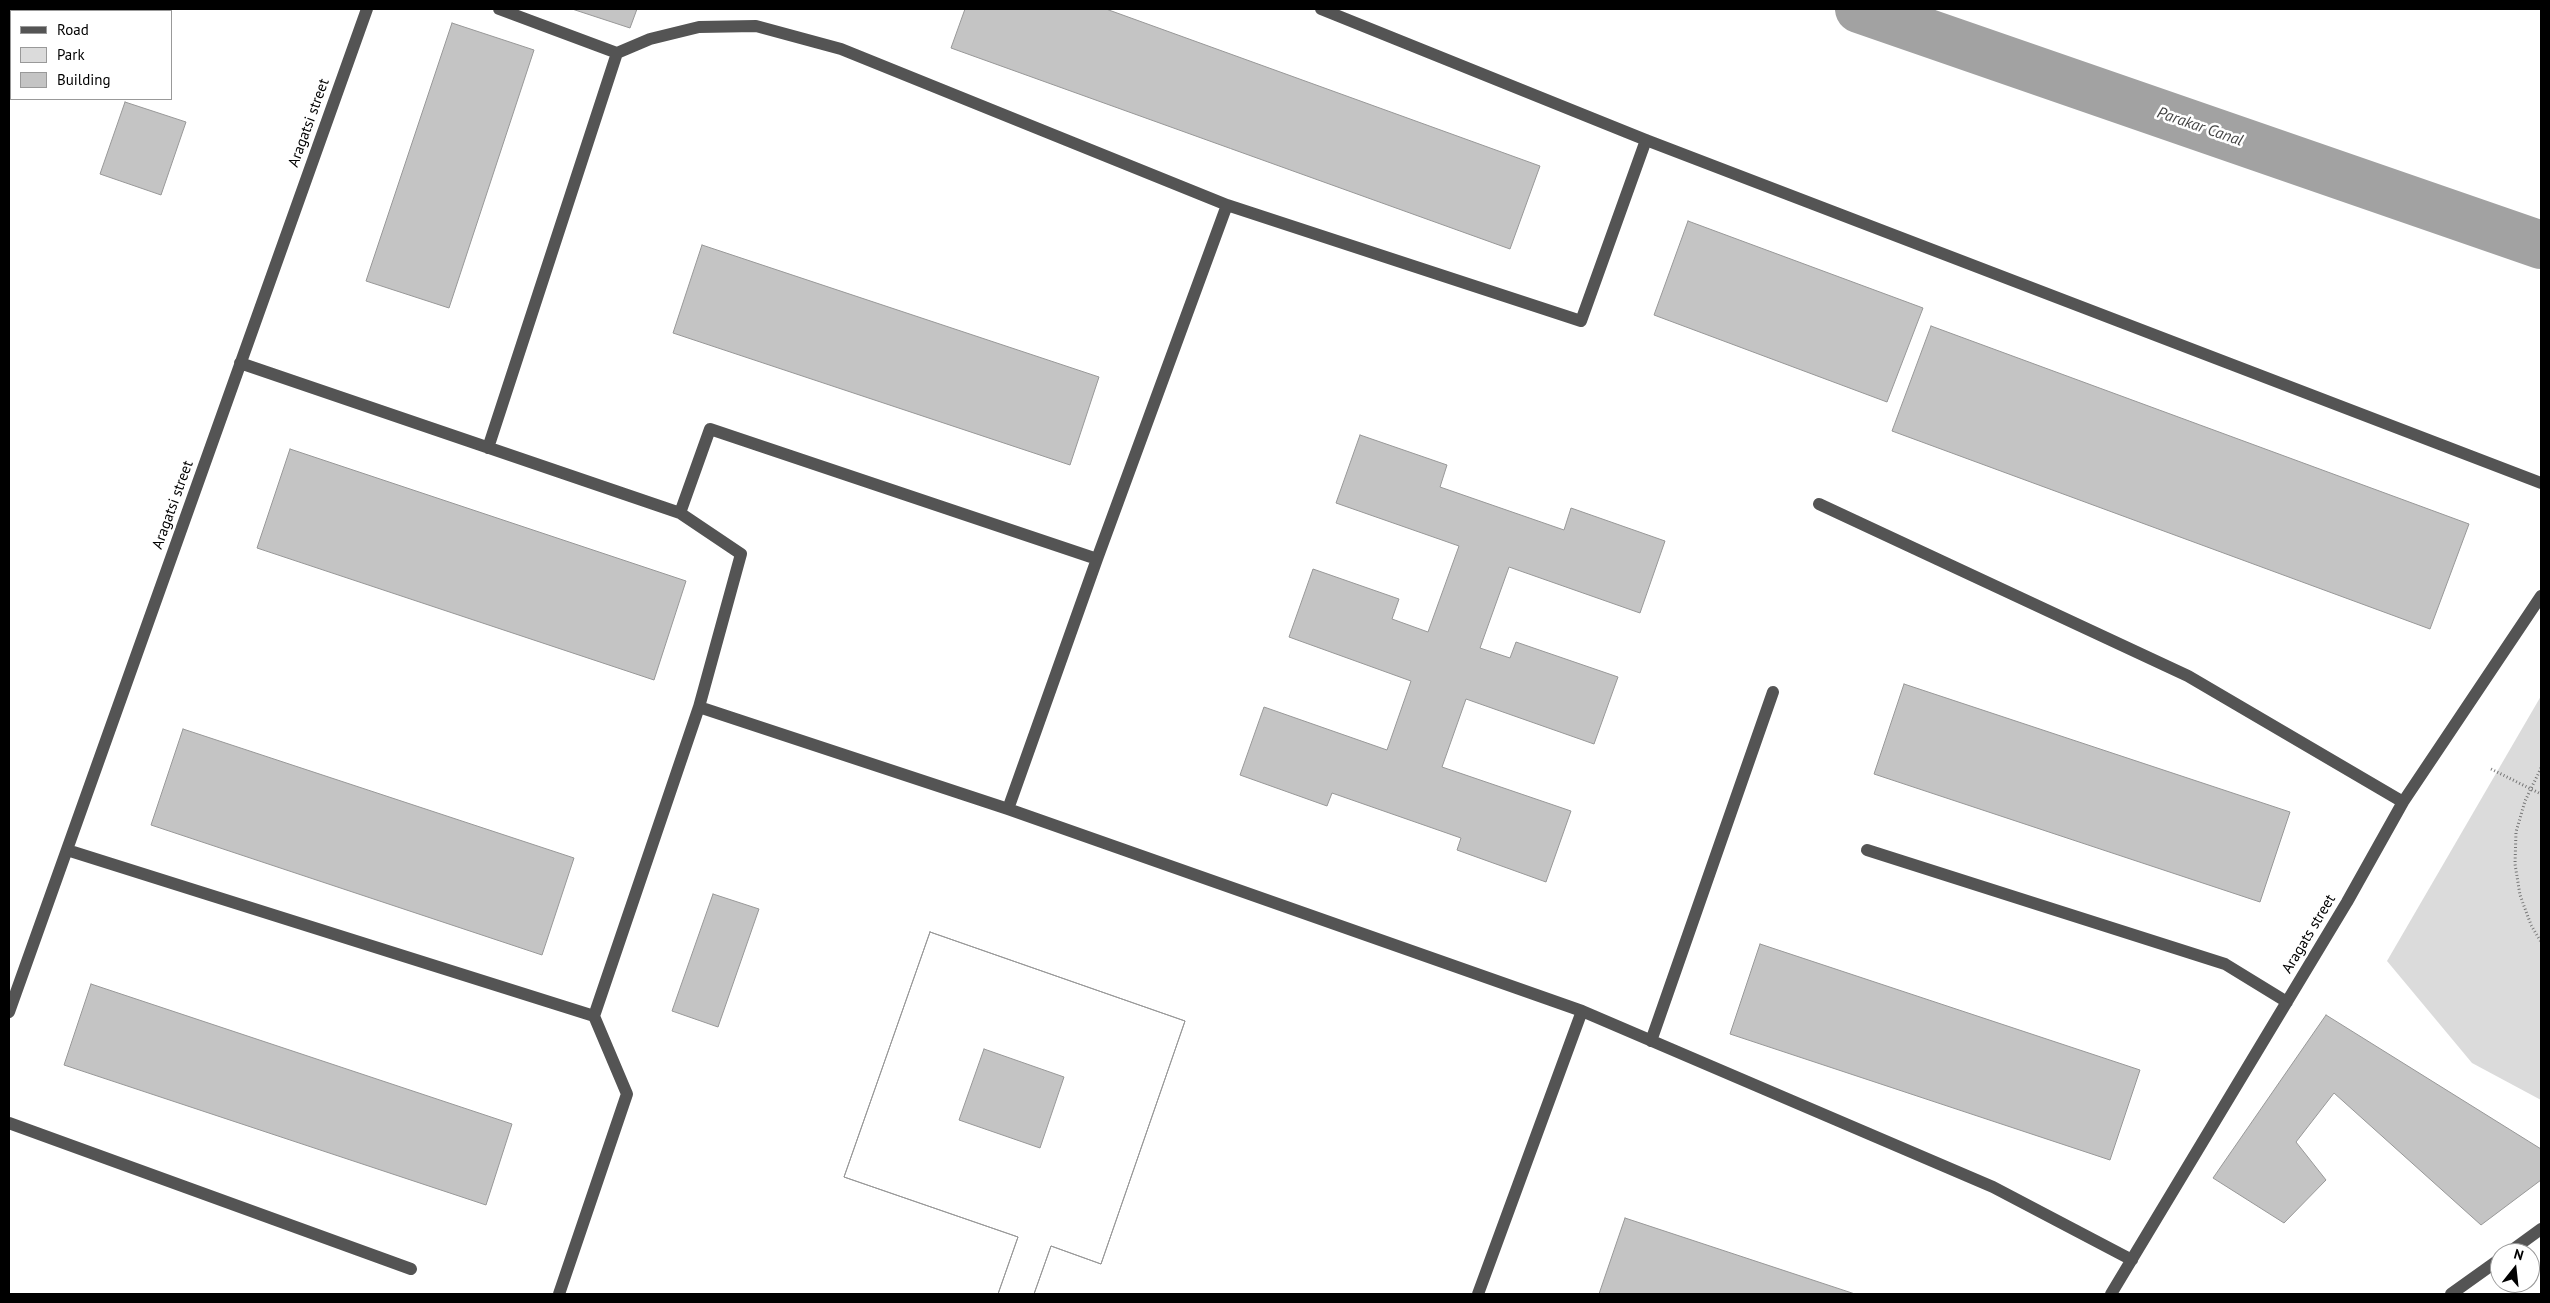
<!DOCTYPE html>
<html>
<head>
<meta charset="utf-8">
<style>
	body { margin:0 }
	#map { position:relative; width:2550px; height:1303px; overflow:hidden; background:#fff; font-family:"PT Sans",sans-serif }
	canvas { display:block }
	.frame { position:absolute; inset:0; border:10px solid #000; pointer-events:none }
	.legend { position:absolute; left:10px; top:10px; width:162px; height:90px; box-sizing:border-box; background:#fff; border:1px solid #999; margin:0; padding:6px 9px; list-style:none; font-size:15px; color:#000 }
	.legend li { display:flex; align-items:center; gap:10px; height:25px }
	.legend b { width:25px; border:1px solid #999 }
	.north { position:absolute; left:2490px; top:1243px; width:50px; height:50px; box-sizing:border-box; background:#fff; border:1px solid #999; border-radius:50%; rotate:16deg; font-size:14px; font-weight:700; line-height:20px; text-align:center; color:#000 }
	.north::after { content:''; display:block; margin:auto; width:18px; height:22px; background:#000; clip-path:polygon(50% 0,100% 100%,50% 72%,0 100%) }
</style>
</head>
<body>
<div id="map">
<canvas width="2550" height="1303"></canvas>
<div class="frame"></div>
<ul class="legend">
<li><b style="height:6px;background:#545454"></b>Road</li>
<li><b style="height:14px;background:#dbdbdb"></b>Park</li>
<li><b style="height:14px;background:#c4c4c4"></b>Building</li>
</ul>
<div class="north">N</div>
</div>
<script>
const ctx = document.querySelector('canvas').getContext('2d');
ctx.lineJoin = 'round';
function fill(path, color) { ctx.fillStyle = color; ctx.fill(path, 'evenodd'); }
const shape = rows => new Path2D(rows.map(r => 'M' + r).join(''));
function stroke(path, color, width, dash) { ctx.strokeStyle = color; ctx.lineWidth = width; ctx.lineCap = dash ? 'butt' : 'round'; ctx.setLineDash(dash || []); ctx.stroke(path); }
function drawText(font, color, halo, rows, align = 'center') {
  ctx.font = font + ' "PT Sans",sans-serif'; ctx.lineWidth = 5; ctx.setLineDash([]); ctx.textBaseline = 'middle'; ctx.strokeStyle = halo; ctx.fillStyle = color; for (const [text, x, y, turn = 0] of rows) {
    ctx.save(); ctx.translate(x, y); ctx.rotate((+turn || 0) * Math.PI / 180); ctx.textAlign = isNaN(turn) ? turn : align; if (halo) ctx.strokeText(text, 0, 0); ctx.fillText(text, 0, 0); ctx.restore();
  }
}
fill(shape([
	[2541,696,2541,1100,2472,1063,2387,961]
]), '#dbdbdb');
stroke(shape([
	[1859,9,2541,245]
]), '#a2a2a2', 48);
const building = shape([
	[572,9,637,9,630,28,572,9],
	[965,9,1106,9,1540,166,1510,249,951,48,965,9],
	[452,23,534,50,449,308,366,281,452,23],
	[125,102,186,122,161,195,100,174,125,102],
	[1688,221,1923,308,1887,402,1654,315,1688,221],
	[702,245,1099,377,1070,465,673,333,702,245],
	[1931,326,2469,524,2430,629,1892,431,1931,326],
	[1360,435,1447,465,1440,487,1564,530,1571,508,1665,541,1640,613,1509,567,1480,648,1510,658,1516,642,1618,677,1594,744,1466,699,1442,767,1571,811,1546,882,1457,850,1461,838,1332,793,1327,806,1240,775,1264,707,1387,750,1411,681,1289,637,1313,569,1399,599,1392,619,1428,632,1459,546,1336,503,1360,435],
	[290,449,686,581,654,680,257,548,290,449],
	[1904,684,2290,812,2260,902,1874,774,1904,684],
	[183,729,574,858,542,955,151,825,183,729],
	[713,894,759,909,718,1027,672,1011,713,894],
	[930,932,1185,1021,1101,1264,1051,1246,1034,1294,998,1294,1018,1237,844,1177,930,932],
	[984,1049,1064,1077,1040,1148,959,1120,984,1049],
	[930,932,1185,1021,1101,1264,1051,1246,1034,1294,998,1294,1018,1237,844,1177,930,932],
	[1760,944,2140,1070,2110,1160,1730,1034,1760,944],
	[91,984,512,1124,486,1205,64,1065,91,984],
	[2326,1015,2541,1149,2541,1180,2481,1225,2334,1093,2296,1142,2326,1180,2284,1223,2213,1178,2326,1015],
	[1625,1218,1855,1294,1599,1294,1625,1218]
]);
fill(building, '#c4c4c4');
stroke(building, '#989898', 1);
stroke(shape([
	[2541,768,2525,801,2516,832,2515,864,2520,895,2531,925,2541,942],
	[2491,769,2541,794]
]), '#767676', 3, [1, 2.5]);
stroke(shape([
	[499,9,617,53,650,39,699,27,756,26,841,49,1227,205],
	[1321,9,1646,140,2541,483],
	[240,363,680,513,741,554,699,707,594,1016,627,1094,559,1294],
	[488,448,617,53],
	[1819,504,2188,676,2403,802],
	[680,513,710,429,1097,559],
	[699,707,1008,809,1582,1011,1993,1187,2132,1260],
	[1008,809,1097,559,1227,205,1581,321,1646,140],
	[67,850,594,1016],
	[1867,850,2225,964,2287,1002],
	[9,1012,367,9],
	[1651,1041,1773,692],
	[9,1123,411,1269],
	[2508,1253,2541,1229],
	[1478,1294,1582,1011],
	[2111,1294,2347,902,2403,802,2541,596],
	[2451,1294,2500,1259]
]), '#545454', 12);
drawText('15px', '#000', '#fff', [
	["Aragatsi street",309,123,-70],
	["Aragatsi street",173,505,-70],
	["Aragats street",2309,934,-59]
]);
drawText('italic 16px', '#434343', '#fff', [
	["Parakar Canal",2200,127,19]
]);
</script>
</body>
</html>
